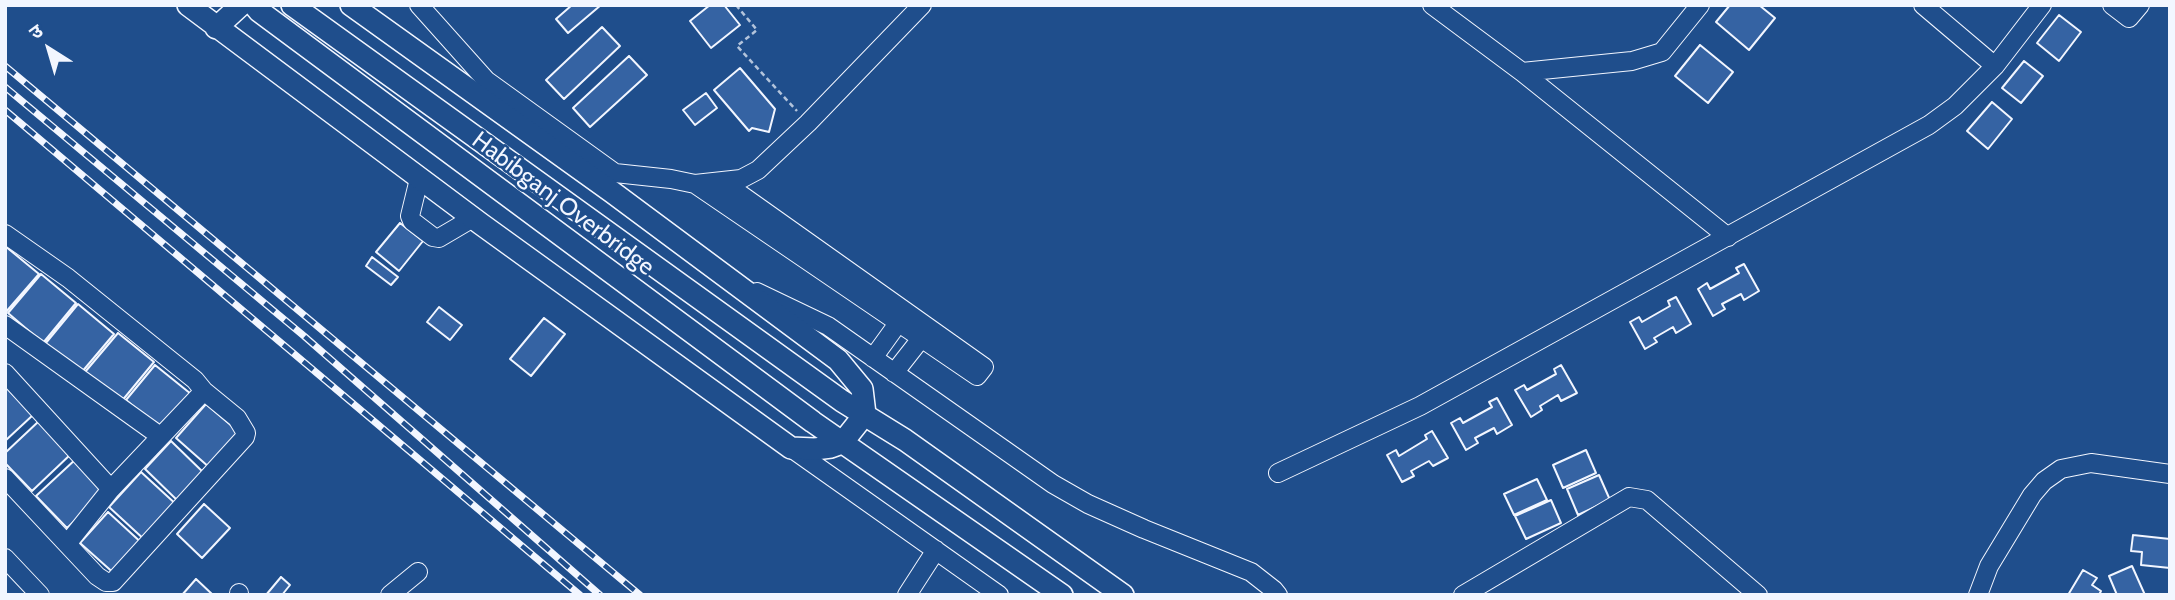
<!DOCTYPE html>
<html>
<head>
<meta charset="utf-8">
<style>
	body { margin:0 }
	#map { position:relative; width:2175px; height:600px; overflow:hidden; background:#1f4e8c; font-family:Cabin,"Noto Sans Devanagari",sans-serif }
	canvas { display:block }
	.frame { position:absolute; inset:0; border:7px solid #f2f6ff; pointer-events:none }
	.north { position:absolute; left:14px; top:14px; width:70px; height:70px; -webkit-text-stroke:5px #1f4e8c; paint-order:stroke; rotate:323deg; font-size:19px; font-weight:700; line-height:28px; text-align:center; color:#f2f6ff }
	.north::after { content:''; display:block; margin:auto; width:24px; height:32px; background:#f2f6ff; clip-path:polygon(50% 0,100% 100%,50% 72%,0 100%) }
</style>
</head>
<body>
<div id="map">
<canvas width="2175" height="600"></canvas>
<div class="frame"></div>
<div class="north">उ</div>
</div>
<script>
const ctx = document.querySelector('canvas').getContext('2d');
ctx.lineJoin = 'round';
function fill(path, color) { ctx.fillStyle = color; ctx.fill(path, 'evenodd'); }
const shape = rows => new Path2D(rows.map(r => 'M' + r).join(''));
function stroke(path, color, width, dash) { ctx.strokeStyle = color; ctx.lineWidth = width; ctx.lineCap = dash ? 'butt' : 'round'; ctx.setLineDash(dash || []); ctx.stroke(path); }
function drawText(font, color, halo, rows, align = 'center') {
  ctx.font = font + ' Cabin,sans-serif'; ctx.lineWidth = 5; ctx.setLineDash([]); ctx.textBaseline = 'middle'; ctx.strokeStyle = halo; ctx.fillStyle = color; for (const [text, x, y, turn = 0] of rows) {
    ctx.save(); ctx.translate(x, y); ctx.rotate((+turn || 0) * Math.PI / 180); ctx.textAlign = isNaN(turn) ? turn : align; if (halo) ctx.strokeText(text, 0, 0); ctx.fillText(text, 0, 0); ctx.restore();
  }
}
const building = shape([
	[572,5,601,5,568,33,556,19,572,5],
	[710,5,724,5,740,25,711,48,690,21,710,5],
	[1730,5,1759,5,1775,18,1749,50,1716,22,1730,5],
	[2059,15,2081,32,2059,61,2037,43,2059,15],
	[602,27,620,46,564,99,546,80,602,27],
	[1700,45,1733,72,1708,103,1675,76,1700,45],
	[629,56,647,75,590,127,573,108,629,56],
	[2024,61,2043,76,2021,103,2002,88,2024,61],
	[740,68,775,109,769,132,752,128,749,131,714,90,740,68],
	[706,93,717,108,695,125,683,110,706,93],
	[1992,102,2012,119,1988,149,1967,131,1992,102],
	[400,223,423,241,399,271,376,252,400,223],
	[5,246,39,274,5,313,5,246],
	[372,257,398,277,391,285,366,266,372,257],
	[1744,264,1759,291,1744,300,1741,294,1722,304,1725,309,1713,316,1698,289,1707,283,1710,289,1739,273,1736,268,1744,264],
	[41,274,76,303,43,343,8,313,41,274],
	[1676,297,1691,324,1676,333,1673,327,1654,338,1657,342,1645,349,1630,322,1639,317,1642,322,1670,306,1668,301,1676,297],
	[78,304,114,334,81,373,45,344,78,304],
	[439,307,462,325,450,340,427,322,439,307],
	[544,318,565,334,531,376,510,359,544,318],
	[118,333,154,362,121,402,85,372,118,333],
	[155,365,191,394,161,430,126,400,155,365],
	[1561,365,1577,393,1561,401,1558,395,1540,406,1542,410,1531,417,1515,390,1524,385,1527,390,1556,374,1554,369,1561,365],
	[5,386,33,415,5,441,5,386],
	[1497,398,1512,425,1497,434,1494,428,1475,438,1478,443,1466,450,1451,423,1460,418,1463,423,1492,407,1489,402,1497,398],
	[206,404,240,433,210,468,176,438,206,404],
	[39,421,71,454,32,491,5,463,5,453,39,421],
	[1432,431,1448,458,1433,466,1429,461,1411,471,1414,476,1402,482,1387,455,1396,450,1399,456,1427,439,1425,435,1432,431],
	[171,441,206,475,180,503,145,469,171,441],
	[1586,450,1596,473,1563,488,1553,465,1586,450],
	[77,458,107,491,67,528,36,496,77,458],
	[141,472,179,507,147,542,109,507,141,472],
	[1599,475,1610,500,1578,515,1567,489,1599,475],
	[1537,479,1547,500,1514,515,1504,494,1537,479],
	[1551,500,1561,523,1526,539,1515,516,1551,500],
	[204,504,230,528,202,558,177,534,204,504],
	[108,512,145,546,117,576,80,543,108,512],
	[2133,535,2170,539,2170,568,2141,565,2142,552,2131,551,2133,535],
	[2132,566,2145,595,2117,595,2109,576,2132,566],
	[2083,570,2097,578,2092,585,2101,591,2099,595,2068,595,2083,570],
	[281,577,290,585,282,595,266,595,281,577],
	[196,579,213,595,182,595,196,579]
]);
fill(building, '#3563a3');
stroke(building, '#f2f6ff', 2);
const minor = shape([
	[419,5,486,80,615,173,671,179,695,184,741,179,758,170,808,123,922,5],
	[1432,5,1522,72,1728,237],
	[1923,5,1995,66],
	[2112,5,2129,18,2140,5],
	[1522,72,1632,61,1662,52,1700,5],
	[419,179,410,216,412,221,433,237,439,238,473,218],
	[695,184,977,376,984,367,723,182],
	[5,234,68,278,195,380,204,391,111,489,5,373],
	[757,292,828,326,1053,484,1088,504,1144,529,1251,572,1274,590,1278,595],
	[5,325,160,436],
	[873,358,904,315],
	[894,373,927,331],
	[791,448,999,595],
	[1278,473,1420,406,1929,125,1955,106,1995,66,2042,5],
	[5,478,97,576,106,582,113,582,245,437,246,433,237,418,204,391],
	[67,544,111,489],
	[5,558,40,595],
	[239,595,239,593],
	[390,595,418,572],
	[907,595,936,550],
	[1463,595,1629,497,1647,500,1758,595],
	[1978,595,1989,566,2032,495,2044,481,2061,469,2091,463,2170,474]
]);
const major = shape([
	[188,5,481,224,791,448,815,449,831,447,842,443,865,414,862,389,838,360,612,192,351,5],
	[254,5,259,11,813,422,1062,595],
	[292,5,842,401,905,440,1123,595],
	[216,28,241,5]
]);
stroke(minor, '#f2f6ff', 20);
stroke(major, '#f2f6ff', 24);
stroke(shape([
	[736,5,757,30,737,46,797,111]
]), '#b3c4dc', 2.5, [5, 3.5]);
stroke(minor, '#1f4e8c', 18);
stroke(major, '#1f4e8c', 21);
const rail = shape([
	[5,66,640,595],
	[5,87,304,336,600,595],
	[5,110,580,595]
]);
stroke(rail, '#f2f6ff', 7);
stroke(rail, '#1f4e8c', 4.5, [13]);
drawText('24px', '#f2f6ff', '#1f4e8c', [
	["Habibganj Overbridge",563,204,37]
]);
</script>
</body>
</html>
